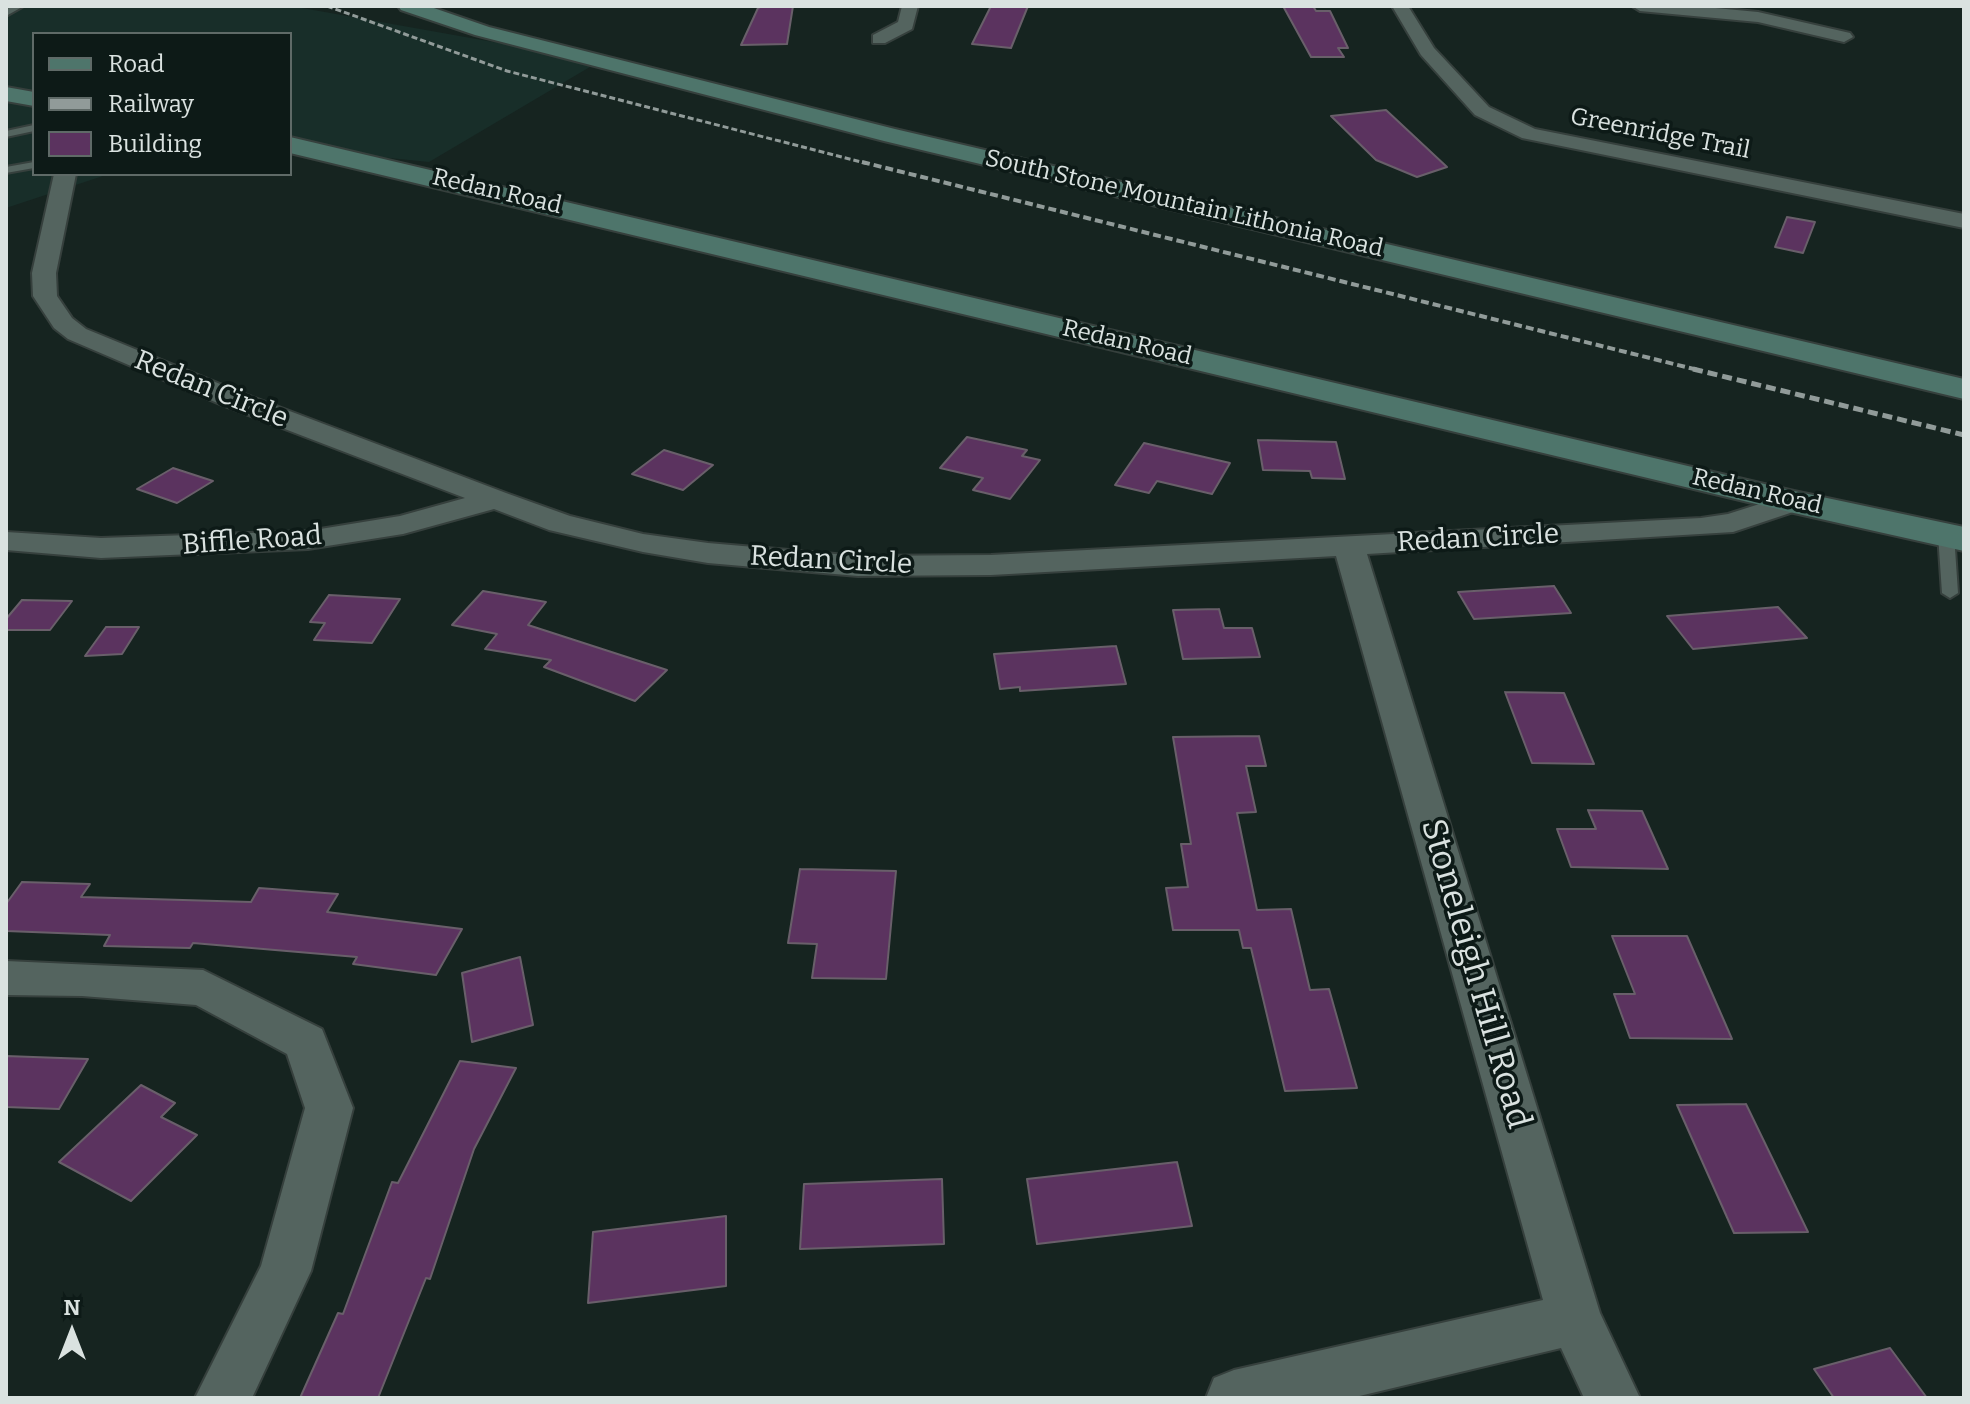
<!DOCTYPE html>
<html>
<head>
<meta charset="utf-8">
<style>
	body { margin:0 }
	#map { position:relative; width:1970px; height:1404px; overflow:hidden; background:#162420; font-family:Bitter,serif }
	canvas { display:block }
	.frame { position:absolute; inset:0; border:8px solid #dae2e0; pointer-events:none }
	.legend { position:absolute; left:32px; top:32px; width:260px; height:144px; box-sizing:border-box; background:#0d1a17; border:2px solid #5f6a67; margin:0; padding:10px 14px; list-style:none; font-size:24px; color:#dae2e0 }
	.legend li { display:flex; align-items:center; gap:16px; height:40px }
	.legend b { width:40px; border:2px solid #5f6a67 }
	.north { position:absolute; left:32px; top:1292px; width:80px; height:80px; -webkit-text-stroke:6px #0d1a17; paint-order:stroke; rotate:0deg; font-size:22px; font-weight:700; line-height:32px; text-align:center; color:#dae2e0 }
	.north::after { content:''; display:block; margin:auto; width:28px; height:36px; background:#dae2e0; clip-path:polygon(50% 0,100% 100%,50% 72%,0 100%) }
</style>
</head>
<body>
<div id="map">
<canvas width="1970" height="1404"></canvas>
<div class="frame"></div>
<ul class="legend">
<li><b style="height:10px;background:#4e756b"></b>Road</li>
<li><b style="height:10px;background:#919b99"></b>Railway</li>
<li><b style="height:22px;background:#5b335f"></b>Building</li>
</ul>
<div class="north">N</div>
</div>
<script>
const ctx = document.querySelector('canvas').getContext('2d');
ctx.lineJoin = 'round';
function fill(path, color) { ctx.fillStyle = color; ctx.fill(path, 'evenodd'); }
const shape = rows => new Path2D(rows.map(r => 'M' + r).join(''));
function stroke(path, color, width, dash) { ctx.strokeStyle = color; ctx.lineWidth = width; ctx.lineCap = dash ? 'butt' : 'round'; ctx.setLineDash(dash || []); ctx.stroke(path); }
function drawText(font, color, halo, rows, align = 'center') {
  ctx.font = font + ' Bitter,serif'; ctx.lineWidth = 7; ctx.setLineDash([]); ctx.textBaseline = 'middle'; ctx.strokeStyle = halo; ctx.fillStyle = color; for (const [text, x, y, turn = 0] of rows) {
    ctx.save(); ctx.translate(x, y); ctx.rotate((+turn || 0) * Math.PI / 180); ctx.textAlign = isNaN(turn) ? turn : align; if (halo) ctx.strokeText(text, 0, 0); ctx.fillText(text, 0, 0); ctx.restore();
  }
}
fill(shape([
	[6,6,291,6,600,61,429,162,290,148,290,34,34,34,34,174,109,174,6,208]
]), '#182e29');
const building = shape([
	[762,6,793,6,787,44,741,45,758,8,762,6],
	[991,6,1028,6,1011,48,972,44,991,6],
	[1283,6,1313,6,1316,11,1330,11,1348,48,1338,48,1344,57,1311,57,1283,6],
	[1386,110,1447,167,1417,177,1376,160,1331,116,1386,110],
	[1787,217,1815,222,1803,253,1775,247,1787,217],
	[967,437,1027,450,1022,456,1040,460,1010,499,973,490,983,478,940,468,967,437],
	[1258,440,1336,442,1345,479,1312,478,1310,471,1263,470,1258,440],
	[1144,443,1230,463,1212,494,1157,481,1149,493,1115,485,1144,443],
	[664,450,713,465,683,490,632,474,664,450],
	[173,468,213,481,177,503,137,489,173,468],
	[1554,586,1571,613,1474,619,1458,592,1554,586],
	[483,591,546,602,528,625,667,670,635,701,544,667,551,660,485,649,497,634,452,625,483,591],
	[329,595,400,599,372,643,314,640,325,623,310,622,329,595],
	[22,600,72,601,50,630,6,630,6,619,22,600],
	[1778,607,1807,638,1693,649,1667,616,1778,607],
	[1219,609,1224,628,1252,628,1260,657,1183,659,1173,610,1219,609],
	[106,627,139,627,122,654,85,656,106,627],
	[1116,646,1126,684,1020,691,1020,687,1000,689,994,654,1116,646],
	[1505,692,1564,693,1594,764,1532,763,1505,692],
	[1259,736,1266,766,1246,766,1256,812,1237,813,1257,910,1291,909,1310,990,1329,989,1357,1088,1285,1091,1251,948,1243,948,1239,930,1173,930,1166,888,1188,887,1181,844,1191,844,1173,737,1259,736],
	[1588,810,1642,811,1668,869,1571,867,1557,829,1596,829,1588,810],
	[800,869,896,871,886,979,812,978,817,944,788,943,800,869],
	[22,882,90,884,81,897,251,902,259,888,338,894,327,912,462,929,436,975,353,964,357,957,193,943,190,948,104,946,110,935,6,931,6,904,22,882],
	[1612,936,1687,936,1732,1039,1630,1038,1614,994,1635,994,1612,936],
	[520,957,533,1025,472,1042,462,973,520,957],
	[6,1056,88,1059,59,1109,6,1107,6,1056],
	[460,1061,516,1068,474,1149,430,1279,426,1278,378,1398,300,1398,338,1313,343,1314,392,1182,398,1183,460,1061],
	[141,1085,175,1103,161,1117,197,1135,131,1201,59,1162,141,1085],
	[1746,1104,1808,1232,1734,1233,1677,1105,1746,1104],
	[1177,1162,1192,1226,1037,1244,1027,1179,1177,1162],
	[942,1179,944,1244,800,1249,804,1184,942,1179],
	[726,1216,726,1286,588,1303,593,1232,726,1216],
	[1890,1348,1927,1398,1834,1398,1814,1369,1890,1348]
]);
fill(building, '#5b335f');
stroke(building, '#695f6a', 2);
const service = shape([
	[11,6,21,6,22,7,6,16,6,10,11,6],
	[34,125,34,131,6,137,6,131,34,125],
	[34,162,34,168,6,173,6,167,34,162],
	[1946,529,1954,534,1958,593,1950,598,1942,593,1938,534,1946,529]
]);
const minor = shape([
	[902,6,918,6,912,29,885,43,873,43,873,35,898,22,902,6],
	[1392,6,1408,6,1434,48,1489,107,1535,129,1964,214,1964,228,1522,138,1475,115,1421,55,1392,6],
	[1632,6,1694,6,1758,12,1850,33,1853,37,1844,42,1758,22,1640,11,1632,6],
	[54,174,76,174,56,273,57,296,72,318,86,329,242,393,506,493,570,516,643,534,708,543,858,556,991,555,1701,518,1728,514,1794,493,1805,496,1809,502,1805,508,1733,532,1367,554,1600,1313,1640,1398,1584,1398,1561,1348,1351,1398,1206,1398,1214,1378,1234,1370,1543,1300,1336,556,991,575,858,576,708,563,643,552,549,530,494,509,403,534,308,549,101,558,6,550,6,532,101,538,308,531,400,516,465,498,222,405,68,339,54,328,33,296,32,273,54,174],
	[6,961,203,970,322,1029,353,1108,311,1271,252,1398,195,1398,261,1266,305,1108,287,1054,196,1005,82,996,6,995,6,961]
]);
const secondary = shape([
	[398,6,428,6,489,27,895,129,1964,379,1964,399,884,141,475,35,401,10,398,6],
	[6,87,34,92,34,106,6,101,6,87],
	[290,137,1794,491,1964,527,1964,551,1794,513,290,153,290,137]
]);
stroke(service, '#36403d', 4);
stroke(minor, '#36403d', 4);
stroke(secondary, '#36403d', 4);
fill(service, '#54645f');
fill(minor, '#54645f');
fill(secondary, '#4e756b');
stroke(shape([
	[327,6,507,71,869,164]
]), '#919b99', 3, [6, 3]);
stroke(shape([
	[862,162,1702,371]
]), '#919b99', 4, [8, 4]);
stroke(shape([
	[1693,369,1964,435]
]), '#919b99', 5, [10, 5]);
drawText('24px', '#dae2e0', '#0d1a17', [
	["Greenridge Trail",1660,134,11],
	["Redan Road",497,192,13],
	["South Stone Mountain Lithonia Road",1184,204,13],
	["Redan Road",1127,343,13],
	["Redan Road",1757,492,13]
]);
drawText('28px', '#dae2e0', '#0d1a17', [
	["Redan Circle",211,390,22],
	["Redan Circle",1478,539,-3],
	["Biffle Road",252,541,-4],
	["Redan Circle",831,561,3]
]);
drawText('34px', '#dae2e0', '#0d1a17', [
	["Stoneleigh Hill Road",1475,974,74]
]);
</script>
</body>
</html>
